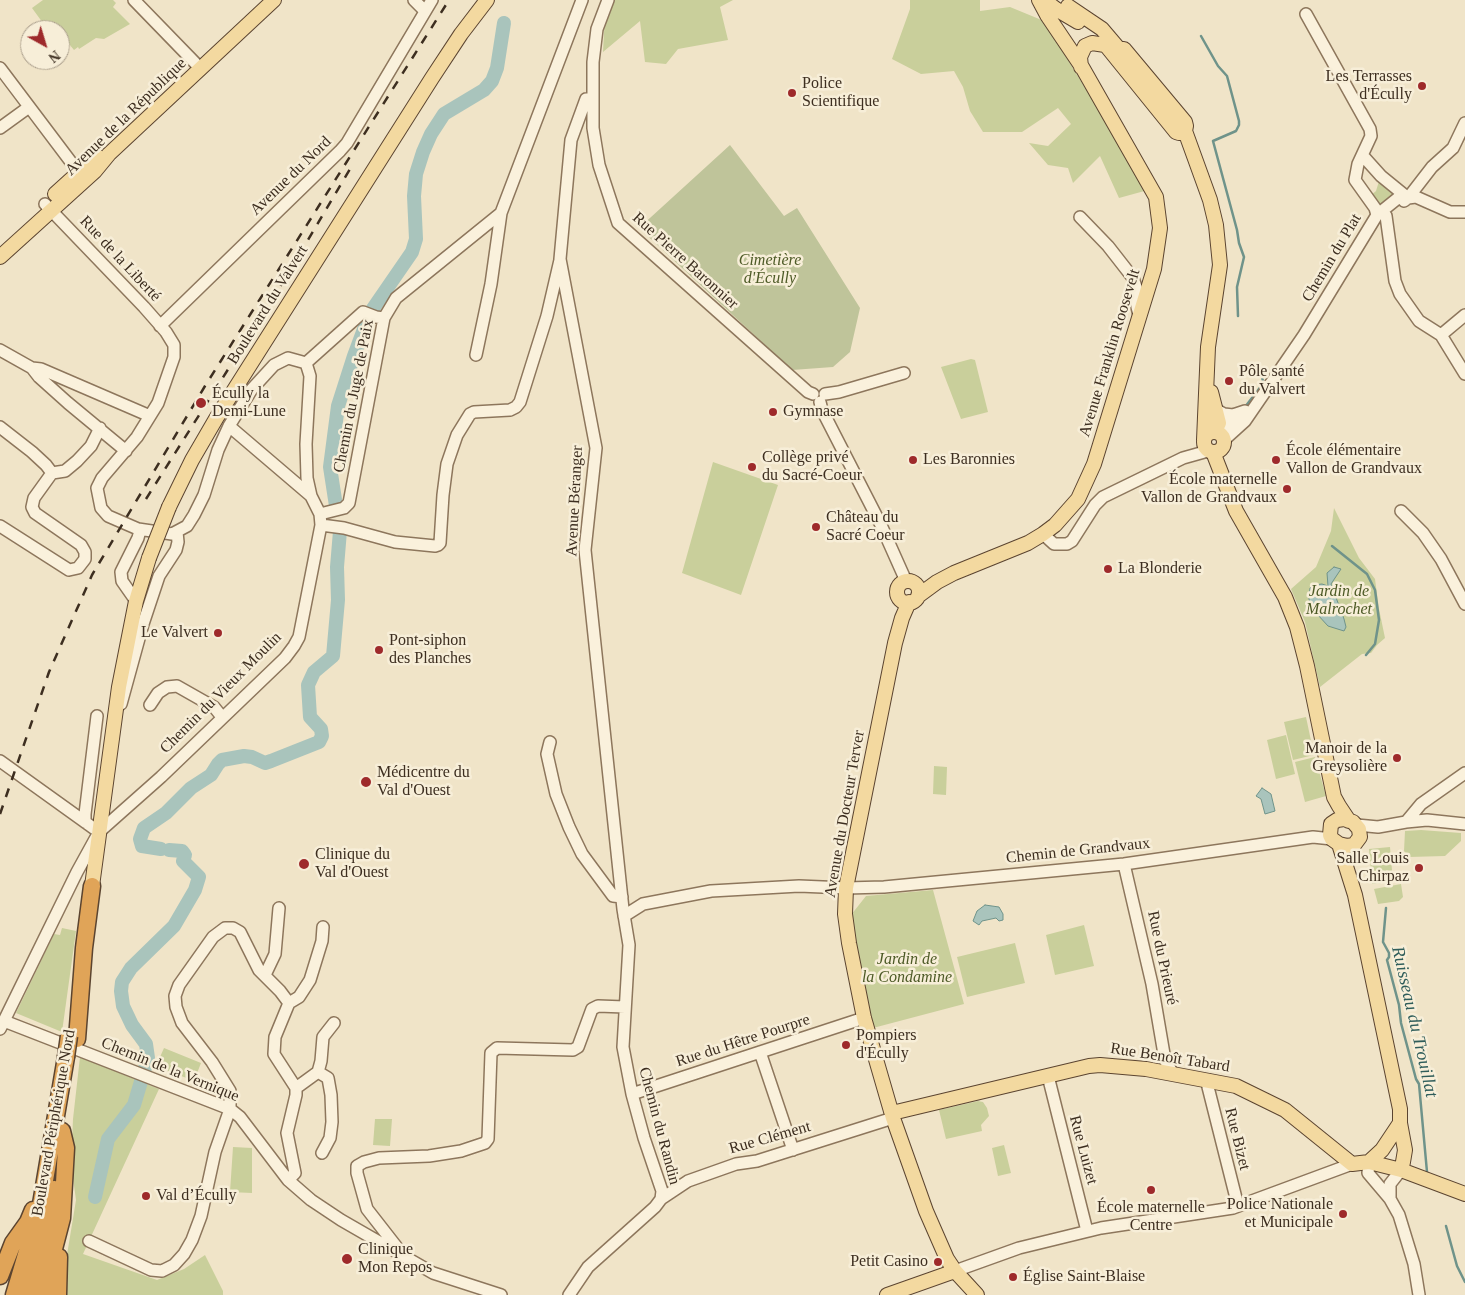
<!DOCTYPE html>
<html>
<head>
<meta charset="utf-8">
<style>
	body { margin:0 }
	#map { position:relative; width:1465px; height:1295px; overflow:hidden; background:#f0e4c8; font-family:"Times New Roman",serif }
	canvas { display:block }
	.north { position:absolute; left:20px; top:20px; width:50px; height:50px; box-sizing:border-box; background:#f7eed8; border:1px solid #ada18e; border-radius:50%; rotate:141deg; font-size:14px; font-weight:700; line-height:20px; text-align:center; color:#3d2e20 }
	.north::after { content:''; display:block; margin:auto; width:18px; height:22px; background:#9e2a2b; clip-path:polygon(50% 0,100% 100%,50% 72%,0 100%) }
</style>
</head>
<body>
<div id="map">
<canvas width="1465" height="1295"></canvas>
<div class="north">N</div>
</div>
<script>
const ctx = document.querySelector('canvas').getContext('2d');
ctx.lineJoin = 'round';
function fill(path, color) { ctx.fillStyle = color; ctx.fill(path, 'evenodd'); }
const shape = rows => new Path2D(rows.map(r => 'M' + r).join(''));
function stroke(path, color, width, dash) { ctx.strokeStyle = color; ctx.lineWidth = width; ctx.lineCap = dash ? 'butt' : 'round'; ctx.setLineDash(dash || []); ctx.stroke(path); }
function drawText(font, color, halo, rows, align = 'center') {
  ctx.font = font + ' "Times New Roman",serif'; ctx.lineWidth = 5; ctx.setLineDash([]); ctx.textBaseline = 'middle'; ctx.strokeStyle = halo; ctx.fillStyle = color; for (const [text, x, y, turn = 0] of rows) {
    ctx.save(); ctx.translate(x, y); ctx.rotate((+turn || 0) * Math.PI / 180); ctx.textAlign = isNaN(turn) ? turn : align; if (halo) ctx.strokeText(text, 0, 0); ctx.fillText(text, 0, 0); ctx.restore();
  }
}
fill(shape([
	[43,0,113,0,116,3,113,7,130,24,104,39,96,38,79,49,78,47,74,50,60,33,60,30,55,30,53,28,48,30,32,8],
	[615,0,733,0,720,7,728,40,678,49,666,64,645,62,640,21,603,52,605,14],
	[910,0,980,0,980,11,1010,7,1044,21,1148,190,1119,198,1100,156,1073,183,1068,168,1048,165,1029,143,1048,146,1071,124,1058,108,1022,132,983,132,970,111,963,87,954,71,921,74,892,59,910,9],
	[1380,178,1393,192,1394,197,1384,205,1377,205,1370,196,1376,191],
	[971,359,975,360,988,412,961,419,941,367],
	[713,462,778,485,741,595,682,573],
	[1334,508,1359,558,1375,579,1379,609,1385,638,1377,645,1371,653,1362,654,1320,687,1305,622,1291,589,1316,567,1331,531],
	[1306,717,1314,755,1293,760,1284,722],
	[1286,735,1295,774,1276,779,1267,740],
	[1315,757,1326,796,1305,802,1295,762],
	[934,766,947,767,946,795,933,794],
	[1421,830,1461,833,1461,841,1445,856,1409,857,1404,851,1405,831],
	[1390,847,1393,882,1372,884,1369,849],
	[1401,884,1403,897,1399,901,1378,904,1374,889],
	[933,890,964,1004,873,1028,854,940,851,915,866,896],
	[1084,925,1094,966,1055,975,1046,935],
	[62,928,76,931,62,1032,16,1013,54,934,60,935],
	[1015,943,1025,983,967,997,957,957],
	[164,1048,201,1063,194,1081,156,1066],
	[80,1057,159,1089,83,1254,157,1280,184,1269,205,1255,223,1291,223,1295,67,1295,66,1261,76,1200,71,1164,73,1119],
	[978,1101,983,1102,987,1108,989,1116,981,1125,982,1131,946,1139,939,1110],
	[375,1119,392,1119,390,1146,373,1145],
	[1004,1145,1011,1173,998,1176,992,1148],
	[233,1147,252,1148,252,1193,230,1192]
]), '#c9cf9b');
fill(shape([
	[730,145,784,216,797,208,860,308,850,352,833,367,792,370,639,228]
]), '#bfc49a');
const water = shape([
	[1334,567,1341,569,1331,584,1344,619,1346,627,1344,631,1328,626,1317,614,1313,614,1309,599,1310,588,1314,585,1322,584,1328,586,1327,573,1334,567],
	[1262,788,1271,794,1275,811,1265,814,1261,799,1256,796,1262,788],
	[985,905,999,907,1003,914,1003,920,999,921,996,918,982,921,979,925,973,921,977,911,985,905]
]);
fill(water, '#a9c4bc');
stroke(water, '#6f938a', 1);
stroke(shape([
	[1201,36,1218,66,1227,76,1239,121,1239,125,1236,131,1213,141,1237,230,1239,243,1244,257,1237,287,1238,316],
	[1245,407,1262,385,1263,381,1261,374],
	[1332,546,1367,574,1375,590,1379,620,1375,644,1366,655],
	[1386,908,1383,942,1389,953,1389,957,1387,960,1399,1005,1401,1023,1416,1079,1419,1084,1427,1172],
	[1446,1226,1457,1266,1465,1282]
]), '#6f938a', 2.5);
stroke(shape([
	[336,506,330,467,338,406,354,356,370,313,412,252,416,239,414,196,416,174,423,152,431,134,444,114,484,90,492,81,497,68,504,23],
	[161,849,142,846,140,839,144,828,166,813,191,788,211,775,218,764,222,760,244,756,252,757,265,763,271,761,319,742,322,736,321,729,310,717,308,685,314,672,333,656,338,600,337,567,340,531],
	[95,1197,108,1139,134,1105,148,1058,146,1044,132,1025,123,1006,121,991,122,982,131,968,174,926,195,890,199,877,183,861,185,855,182,851,169,850]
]), '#a9c4bc', 14);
const minor = shape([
	[134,0,201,69],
	[414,0,425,11],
	[608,0,597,29,593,62,593,128,599,165,618,223,808,392,813,394],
	[1306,14,1370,129,1371,136,1358,164,1355,180,1375,208,1377,215],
	[0,68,83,178],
	[0,128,29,107],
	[1363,156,1381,176,1408,198],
	[1408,198,1432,167,1453,148,1465,123],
	[1404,201,1408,198,1416,197,1450,212,1465,212],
	[1386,216,1395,281,1400,294,1419,321,1441,335,1465,374],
	[1080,217,1108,246,1133,278,1137,290,1137,307,1139,315],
	[160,326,340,151,347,143,432,0],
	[1441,335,1465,315],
	[0,350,32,368,41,369,150,416],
	[476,355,491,284,501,213],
	[306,363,363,312,376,317,384,318],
	[32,368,39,377,68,403,126,451],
	[825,394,839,392,904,373],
	[820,402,822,410,881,525,906,581],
	[1215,409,1224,414,1233,415,1245,411],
	[229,426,311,496],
	[0,427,32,452,46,465,52,473],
	[1218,433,1225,426,1244,415],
	[1224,440,1245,421,1304,335,1377,215,1403,194],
	[1401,511,1423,533,1441,559,1465,604],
	[320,514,344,508,349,503,384,318,396,298,501,213,582,0],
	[321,525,344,528,395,542,435,546,438,545,440,543,443,495,447,464,457,435,470,414,474,412,510,410,516,407,520,402,547,316,560,260],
	[0,526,69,570,78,568,85,559,85,552,81,545,35,513,32,507,34,498,52,473,65,471,77,461,91,446,100,428],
	[1043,534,1054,544,1067,544,1072,541,1095,505,1103,497,1183,458,1208,451],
	[136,601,122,581,121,572,138,538,140,530],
	[121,704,143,624,159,576,176,550,178,542,177,532],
	[150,705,158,693,167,687,177,686,214,707,222,717],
	[550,742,547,754,556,794,569,827,582,854,613,896,622,897],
	[0,761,99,832],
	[85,822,85,814,97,716],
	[1406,822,1421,804,1465,773],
	[1357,825,1378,827,1406,822,1427,820,1465,824],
	[1124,864,1152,984,1165,1060,1173,1074],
	[624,916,643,904,711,891,799,886,846,888,884,887,1124,864,1313,837,1332,839],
	[265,975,275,954,279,908],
	[289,1003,299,997,310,980,322,941,323,927],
	[4,1021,230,1109,240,1117,288,1180,311,1200,341,1220,433,1273,501,1295],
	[0,1029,77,872,99,832,161,777,285,658,294,646,299,637,321,525,320,514,311,496,307,478,306,444,310,376,306,363,288,358,274,365,252,389,229,426,218,450,204,495,194,515,187,526,172,534,138,529,108,516,101,508,97,488,102,478,137,437,158,403,174,357,174,345,166,332,144,307,45,204],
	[760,1052,793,1150],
	[318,1072,328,1078,331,1095,332,1122,330,1138,322,1153],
	[1048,1076,1087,1231],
	[1208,1080,1208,1087,1238,1206],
	[296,1088,318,1072,321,1061,323,1037,334,1023],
	[632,1094,864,1018],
	[1369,1162,1368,1173,1390,1199,1399,1215,1414,1264,1419,1295],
	[661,1199,688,1181,736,1164,757,1161,893,1118],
	[1390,1199,1390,1184,1401,1170],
	[89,1241,151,1270,162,1271,174,1265,184,1254,192,1240,201,1216,215,1152,230,1109,230,1091,212,1062,182,1023,176,1007,175,996,179,985,213,937,225,928,233,928,240,932,259,970,280,991,289,1003,275,1037,274,1054,296,1088,296,1095,287,1133,295,1173,288,1180],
	[399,1250,367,1209,357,1173,357,1166,364,1162,379,1158,429,1156,461,1151,485,1143,488,1139,491,1053,497,1048,573,1050,578,1047,592,1009,598,1006,625,1007],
	[955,1271,1019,1248,1101,1228,1233,1208,1352,1164],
	[569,1295,588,1267,655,1207,661,1199,662,1191,644,1138,632,1094,623,1047,629,945,623,909,585,550,596,448,560,259,571,140,586,99,592,99]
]);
const major = shape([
	[1044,0,1056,9,1078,22],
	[1068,6,1102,29,1119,49,1124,49,1185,122,1186,126,1185,131,1210,200,1216,225,1220,265,1208,347,1204,440],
	[1104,43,1176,132,1179,133,1185,131],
	[1081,67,1080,57,1085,46,1092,43,1105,45],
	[55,194,97,156],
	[0,257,95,171,109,154,274,0],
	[1211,392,1219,423,1215,432],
	'1204 442a10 10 0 1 1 20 0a10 10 0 1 1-20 0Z',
	[1213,452,1236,511,1285,597,1297,627,1307,666,1334,797,1339,806,1349,821],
	[169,507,192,460,217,417,432,78,461,34,487,0],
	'897 592a11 11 0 1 1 22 0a11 11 0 1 1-22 0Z',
	[918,596,937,582,954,573,1028,543,1043,534,1055,525,1078,499,1094,464,1154,269,1160,228,1156,197,1082,67,1047,15,1039,0],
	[909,602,902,618,895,643,846,888,845,914,849,943,864,1018,893,1118,926,1211,947,1259,955,1271,977,1295],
	[1344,819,1353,822,1359,829,1360,837,1354,845,1347,846,1339,844,1332,839,1330,835,1331,824,1337,820,1344,819],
	[1339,844,1355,895,1400,1109,1400,1123,1405,1150,1403,1162,1401,1170],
	[92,886,119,687,136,601,149,558],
	[892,1113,1089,1066,1100,1065,1146,1069,1236,1086,1285,1110,1352,1164,1369,1162,1401,1170,1465,1194],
	[1369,1162,1382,1150,1400,1123],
	[887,1295,955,1271]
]);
const highway = shape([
	[77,1039,84,948,92,886],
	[0,1276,13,1243,28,1222,33,1210],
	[14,1295,41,1204,66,1057],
	[27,1295,37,1271,50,1225,54,1189],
	[42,1295,62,1218,66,1148,62,1131],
	[58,1295,59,1257]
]);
stroke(minor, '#8d765c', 14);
stroke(major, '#5b4430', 16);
stroke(highway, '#5b4430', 19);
stroke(minor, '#faf1dc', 11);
stroke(major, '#f3d9a0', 14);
stroke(highway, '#e0a458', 16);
stroke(shape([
	[146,499,277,292,350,169],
	[0,814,49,672,92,575,205,386,449,0]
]), '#3d2e20', 2.5, [9, 9]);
const majorBridge = shape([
	[149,558,169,507]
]);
const highwayBridge = shape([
	[66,1057,69,1036]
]);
stroke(majorBridge, '#5b4430', 16, []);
stroke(highwayBridge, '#5b4430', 19, []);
stroke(majorBridge, '#f3d9a0', 14);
stroke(highwayBridge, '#e0a458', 16);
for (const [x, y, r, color] of [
	[1422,86,5,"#9e2a2b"],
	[792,93,5,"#9e2a2b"],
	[1229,381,5,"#9e2a2b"],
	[201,403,6,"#9e2a2b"],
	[773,412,5,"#9e2a2b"],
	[913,460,5,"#9e2a2b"],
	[1276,460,5,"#9e2a2b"],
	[752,467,5,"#9e2a2b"],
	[1287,489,5,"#9e2a2b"],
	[816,527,5,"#9e2a2b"],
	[1108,569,5,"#9e2a2b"],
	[218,633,5,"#9e2a2b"],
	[379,650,5,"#9e2a2b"],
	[1397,758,5,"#9e2a2b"],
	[366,782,6,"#9e2a2b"],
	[304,864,6,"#9e2a2b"],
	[1419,868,5,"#9e2a2b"],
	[846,1045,5,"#9e2a2b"],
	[1151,1190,5,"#9e2a2b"],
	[146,1196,5,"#9e2a2b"],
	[1343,1214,5,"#9e2a2b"],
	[347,1259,6,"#9e2a2b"],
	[938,1262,5,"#9e2a2b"],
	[1013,1277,5,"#9e2a2b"]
]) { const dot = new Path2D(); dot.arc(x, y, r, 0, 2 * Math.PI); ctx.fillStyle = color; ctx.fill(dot); stroke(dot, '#f7eed8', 2); }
drawText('16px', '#3d2e20', '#f7eed8', [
	["Les Terrasses",1412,77,"right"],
	["d'Écully",1412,95,"right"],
	["Police",802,84],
	["Scientifique",802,102],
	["Pôle santé",1239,372],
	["du Valvert",1239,390],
	["Écully la",212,394],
	["Demi-Lune",212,412],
	["Gymnase",783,412],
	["École élémentaire",1286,451],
	["Vallon de Grandvaux",1286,469],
	["Collège privé",762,458],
	["du Sacré-Coeur",762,476],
	["Les Baronnies",923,460],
	["École maternelle",1277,480,"right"],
	["Vallon de Grandvaux",1277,498,"right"],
	["Château du",826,518],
	["Sacré Coeur",826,536],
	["La Blonderie",1118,569],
	["Le Valvert",208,633,"right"],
	["Pont-siphon",389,641],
	["des Planches",389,659],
	["Manoir de la",1387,749,"right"],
	["Greysolière",1387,767,"right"],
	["Médicentre du",377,773],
	["Val d'Ouest",377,791],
	["Clinique du",315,855],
	["Val d'Ouest",315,873],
	["Salle Louis",1409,859,"right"],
	["Chirpaz",1409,877,"right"],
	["Pompiers",856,1036],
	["d'Écully",856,1054],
	["Val d’Écully",156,1196],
	["Police Nationale",1333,1205,"right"],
	["et Municipale",1333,1223,"right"],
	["École maternelle",1151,1208,"center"],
	["Centre",1151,1226,"center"],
	["Clinique",358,1250],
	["Mon Repos",358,1268],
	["Petit Casino",928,1262,"right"],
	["Église Saint-Blaise",1023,1277]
], 'left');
drawText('16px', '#3d2e20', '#f7eed8', [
	["Avenue de la République",126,117,-44],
	["Avenue du Nord",291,176,-44],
	["Chemin du Plat",1332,258,-59],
	["Rue de la Liberté",120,259,47],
	["Rue Pierre Baronnier",685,261,42],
	["Boulevard du Valvert",268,305,-58],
	["Avenue Franklin Roosevelt",1110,353,-73],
	["Chemin du Juge de Paix",354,396,-79],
	["Avenue Béranger",575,501,-87],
	["Chemin du Vieux Moulin",221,693,-45],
	["Avenue du Docteur Terver",845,814,-80],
	["Chemin de Grandvaux",1078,851,-6],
	["Rue du Prieuré",1162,958,78],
	["Rue du Hêtre Pourpre",743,1041,-18],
	["Rue Benoît Tabard",1170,1058,9],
	["Chemin de la Vernique",170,1070,22],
	["Boulevard Périphérique Nord",54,1123,-80],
	["Chemin du Randin",659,1126,75],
	["Rue Clément",770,1138,-16],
	["Rue Bizet",1237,1139,76],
	["Rue Luizet",1083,1150,75]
]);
drawText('italic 16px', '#4d5a26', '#f7eed8', [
	["Cimetière",770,261],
	["d'Écully",770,279],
	["Jardin de",1339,592],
	["Malrochet",1339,610],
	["Jardin de",907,960],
	["la Condamine",907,978]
]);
drawText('italic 18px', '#2f5d5a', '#f7eed8', [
	["Ruisseau du Trouillat",1414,1022,77]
]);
</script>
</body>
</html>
